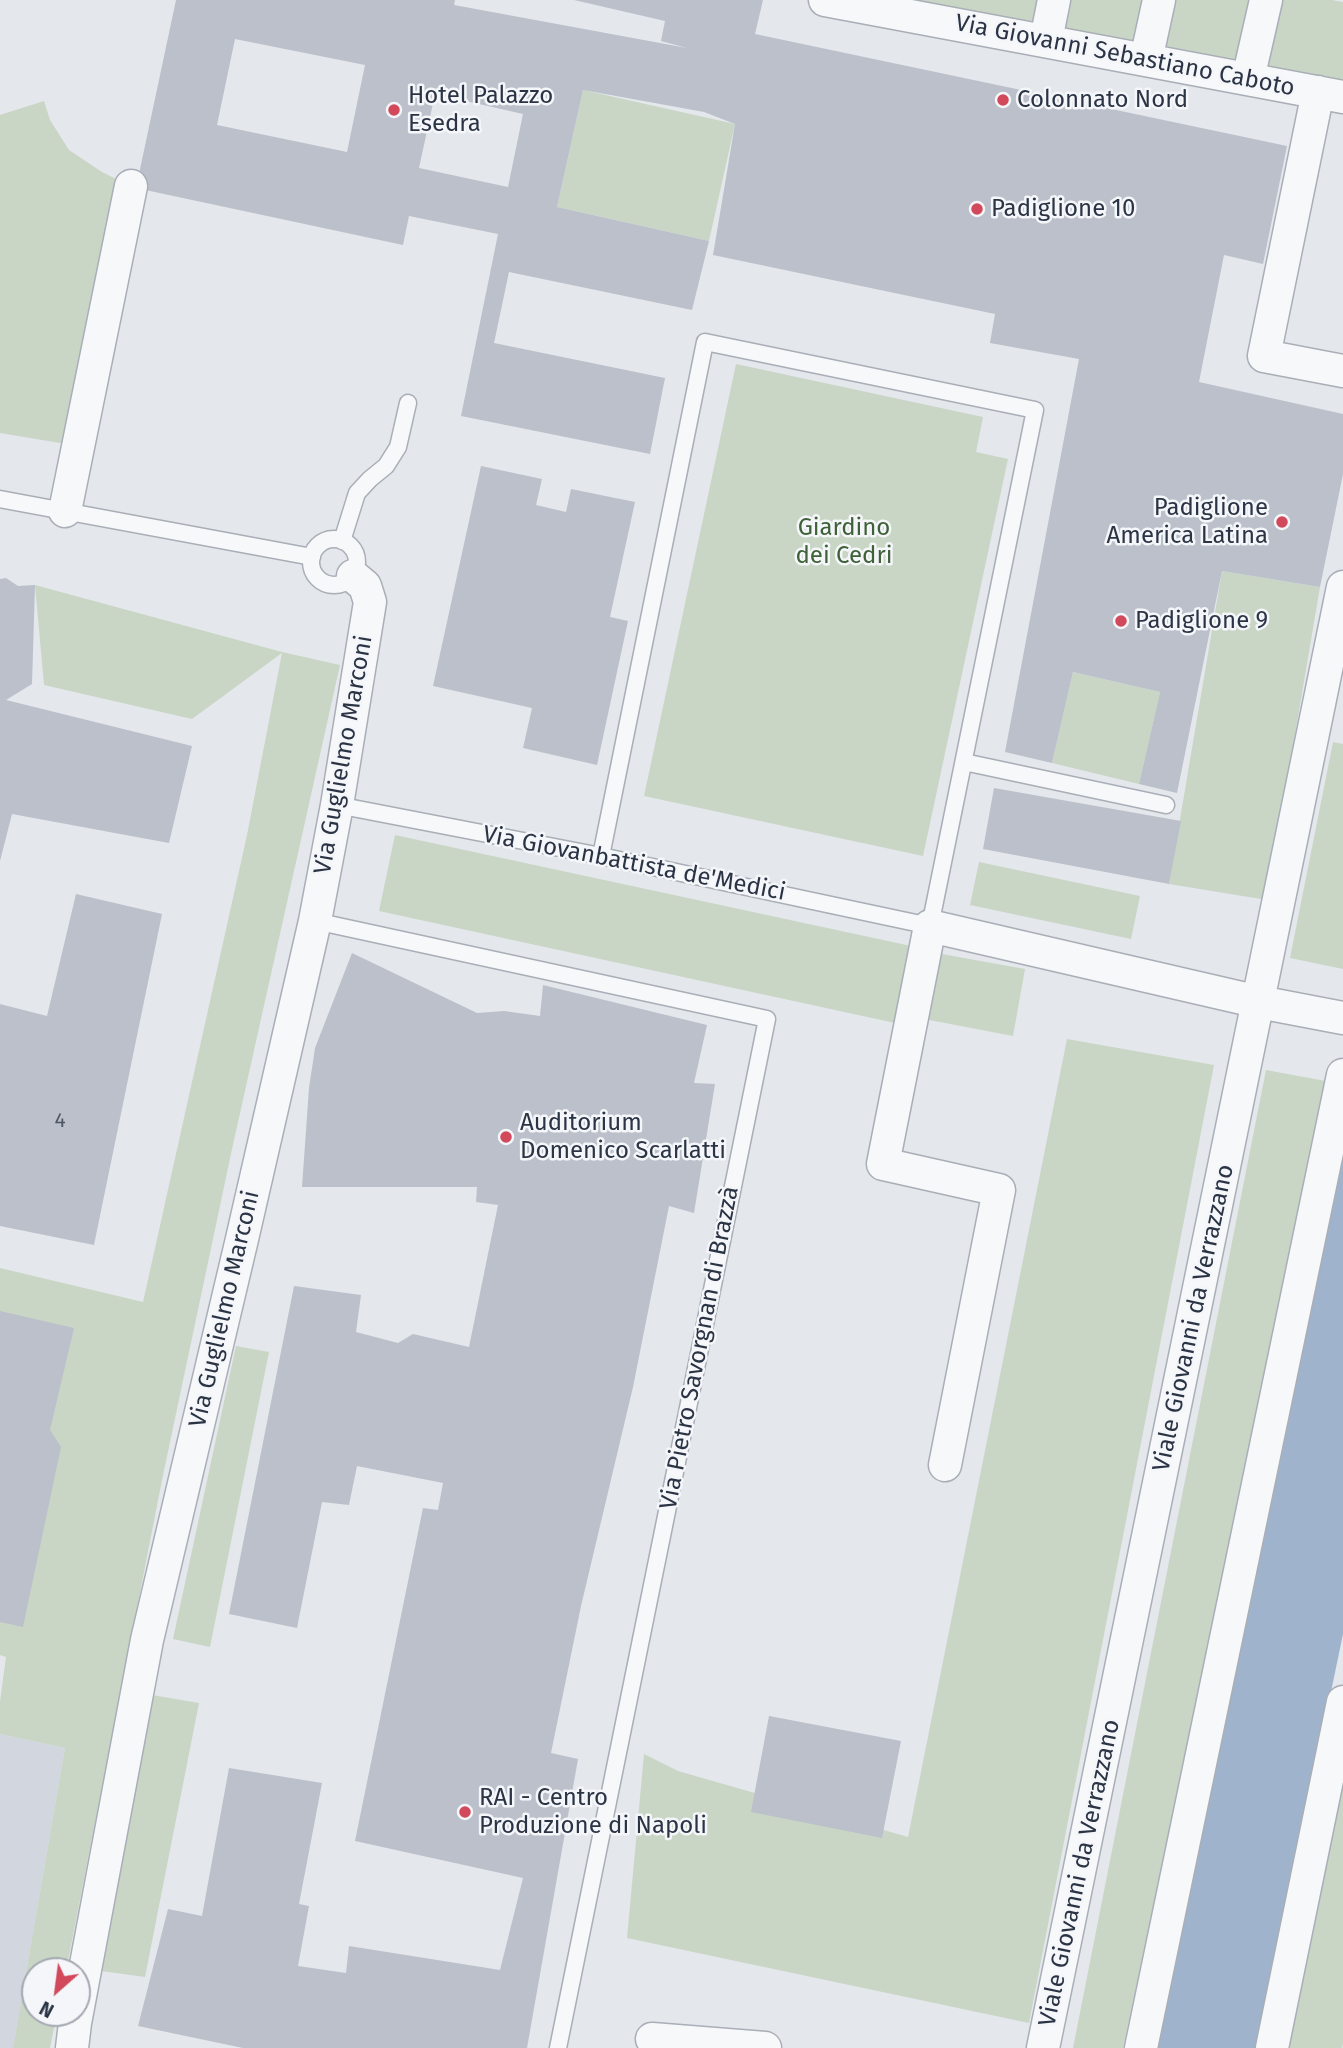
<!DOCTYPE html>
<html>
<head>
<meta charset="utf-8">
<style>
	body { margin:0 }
	#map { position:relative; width:1343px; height:2048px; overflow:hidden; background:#e4e7ec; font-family:"Fira Sans",sans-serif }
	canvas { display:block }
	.north { position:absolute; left:21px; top:1957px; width:70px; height:70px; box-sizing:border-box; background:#f4f6f9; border:2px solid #a4a8b1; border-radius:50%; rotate:208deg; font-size:19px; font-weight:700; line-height:28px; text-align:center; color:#2b3445 }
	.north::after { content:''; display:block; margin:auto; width:24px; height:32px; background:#d1495b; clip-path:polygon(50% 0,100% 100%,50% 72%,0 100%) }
</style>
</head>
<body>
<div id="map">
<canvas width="1343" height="2048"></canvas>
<div class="north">N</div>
</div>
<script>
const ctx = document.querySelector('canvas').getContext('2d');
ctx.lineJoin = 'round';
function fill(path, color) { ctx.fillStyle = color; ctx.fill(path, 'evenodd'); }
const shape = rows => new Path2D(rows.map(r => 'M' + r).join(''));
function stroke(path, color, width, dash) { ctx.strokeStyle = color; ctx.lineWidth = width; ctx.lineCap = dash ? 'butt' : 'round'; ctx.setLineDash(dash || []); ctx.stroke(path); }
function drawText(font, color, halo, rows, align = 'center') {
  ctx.font = font + ' "Fira Sans",sans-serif'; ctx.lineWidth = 5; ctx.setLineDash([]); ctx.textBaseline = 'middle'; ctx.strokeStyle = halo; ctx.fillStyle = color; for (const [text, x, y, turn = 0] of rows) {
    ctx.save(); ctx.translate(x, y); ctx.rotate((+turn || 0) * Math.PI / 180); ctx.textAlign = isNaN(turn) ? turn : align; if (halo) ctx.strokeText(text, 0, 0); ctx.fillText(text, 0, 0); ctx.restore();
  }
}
fill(shape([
	[0,1734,65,1748,13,2048,0,2048]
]), '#d2d6de');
fill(shape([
	[882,0,1332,0,1343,2,1343,90],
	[583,90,735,124,709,241,557,207],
	[44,101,50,120,69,150,102,172,122,182,66,444,0,433,0,115],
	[736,364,983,417,976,452,1008,459,923,856,644,796],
	[1222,571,1320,587,1267,900,1169,884],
	[35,585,282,652,340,665,232,1149,162,1480,66,1971,35,1971,35,2013,57,2013,50,2048,13,2048,65,1748,0,1734,0,1702,6,1657,0,1655,0,1268,143,1302,247,835,282,653,192,719,44,685],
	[1073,672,1160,692,1139,784,1052,763],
	[1333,742,1343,744,1343,969,1290,958],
	[395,835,911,946,895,1023,379,911],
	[979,862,1140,896,1131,939,970,905],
	[936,953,1025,969,1013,1036,924,1019],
	[1067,1039,1214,1065,1029,2023,627,1938,644,1754,678,1771,908,1837],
	[1266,1070,1331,1082,1123,2048,1073,2048],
	[236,1346,269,1352,210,1647,173,1639],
	[152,1695,199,1703,145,1977,101,1971],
	[1343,1753,1343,2043,1342,2048,1279,2048]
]), '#c9d6c5');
fill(shape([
	[1343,1145,1343,1634,1257,2048,1150,2048]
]), '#9fb4cc');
fill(shape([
	[176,0,455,0,454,5,687,48,661,41,665,21,574,0,763,0,755,34,1287,146,1263,264,1224,255,1199,382,1343,414,1343,474,1320,587,1222,571,1177,793,1139,784,1160,692,1073,672,1052,763,1005,752,1079,359,990,343,995,314,713,255,735,124,704,112,583,90,557,207,709,241,692,310,509,272,494,343,665,378,650,454,461,416,498,234,409,216,403,245,136,188],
	[235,39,365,65,347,152,217,125],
	[435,94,523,114,508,187,419,168],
	[481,466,542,479,536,505,566,512,571,489,635,502,610,617,628,621,597,765,523,748,532,708,433,686],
	[6,578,18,586,35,585,32,684,6,700,192,746,169,843,12,814,0,861,0,579],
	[994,788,1181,821,1169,884,983,849],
	[76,894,162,914,94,1245,0,1226,0,1004,47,1016],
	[352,953,477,1013,504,1011,540,1016,543,985,707,1025,694,1083,715,1084,694,1213,669,1206,633,1387,581,1606,551,1753,578,1759,527,2048,243,2048,138,2026,168,1909,202,1916,229,1768,322,1783,299,1904,309,1906,298,1966,346,1973,349,1946,500,1970,523,1878,355,1841,423,1508,438,1510,443,1483,357,1466,349,1505,322,1502,297,1628,229,1614,294,1286,361,1295,356,1332,398,1343,413,1334,469,1347,498,1205,476,1202,477,1187,302,1187,309,1088,315,1048],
	[0,1311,74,1328,50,1430,61,1447,23,1627,0,1622],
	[769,1716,901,1741,882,1838,751,1812]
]), '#bbc0ca');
const lane = shape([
	[0,499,312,557],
	'311 562a23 23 0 1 1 46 0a23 23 0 1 1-46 0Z',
	[342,541,357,493,370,479,386,466,398,447,408,403],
	[964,762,1166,805],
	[337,805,601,856,930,926,1035,410,705,342,601,856],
	[315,921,767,1019,558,2048]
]);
const street = shape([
	[825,0,1343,97],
	[1046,40,1054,0],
	[1146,60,1159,0],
	[1248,79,1266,0],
	[1318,92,1264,356,1343,371],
	[65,511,131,186],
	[945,1465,999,1190,883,1164,930,926,1259,1002,1343,1018],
	[652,2039,765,2048],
	[72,2048,75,2023,147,1640,242,1239,315,921,337,805,370,602,365,586,353,576],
	[1043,2048,1343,587],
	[1141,2048,1343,1075],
	[1272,2048,1343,1702]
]);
stroke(lane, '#a9aeb7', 19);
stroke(street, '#a9aeb7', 35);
stroke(lane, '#f7f8fa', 16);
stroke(street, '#f7f8fa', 32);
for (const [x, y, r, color] of [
	[1003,100,7,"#d1495b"],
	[394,110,7,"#d1495b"],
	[977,209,7,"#d1495b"],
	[1282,522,7,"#d1495b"],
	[1121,621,7,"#d1495b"],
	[506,1137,7,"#d1495b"],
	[465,1812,7,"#d1495b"]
]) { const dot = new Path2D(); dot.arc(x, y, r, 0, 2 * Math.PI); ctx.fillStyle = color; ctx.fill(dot); stroke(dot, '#f4f6f9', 2.5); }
drawText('21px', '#4f5766', null, [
	["4",60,1121]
]);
drawText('24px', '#2b3445', '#f4f6f9', [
	["Via Giovanni Sebastiano Caboto",1125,56,11],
	["Via Guglielmo Marconi",344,755,-80],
	["Via Giovanbattista de'Medici",634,864,11],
	["Via Guglielmo Marconi",225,1309,-77],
	["Viale Giovanni da Verrazzano",1194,1318,-78],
	["Via Pietro Savorgnan di Brazzà",700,1348,-79],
	["Viale Giovanni da Verrazzano",1080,1873,-78]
]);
drawText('24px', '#2b3445', '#f4f6f9', [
	["Hotel Palazzo",408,96],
	["Esedra",408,124],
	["Colonnato Nord",1017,100],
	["Padiglione 10",991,209],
	["Padiglione",1268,508,"right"],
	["America Latina",1268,536,"right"],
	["Padiglione 9",1135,621],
	["Auditorium",520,1123],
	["Domenico Scarlatti",520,1151],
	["RAI - Centro",479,1798],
	["Produzione di Napoli",479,1826]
], 'left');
drawText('24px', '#3f6138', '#f4f6f9', [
	["Giardino",844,528],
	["dei Cedri",844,556]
]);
</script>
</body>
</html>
